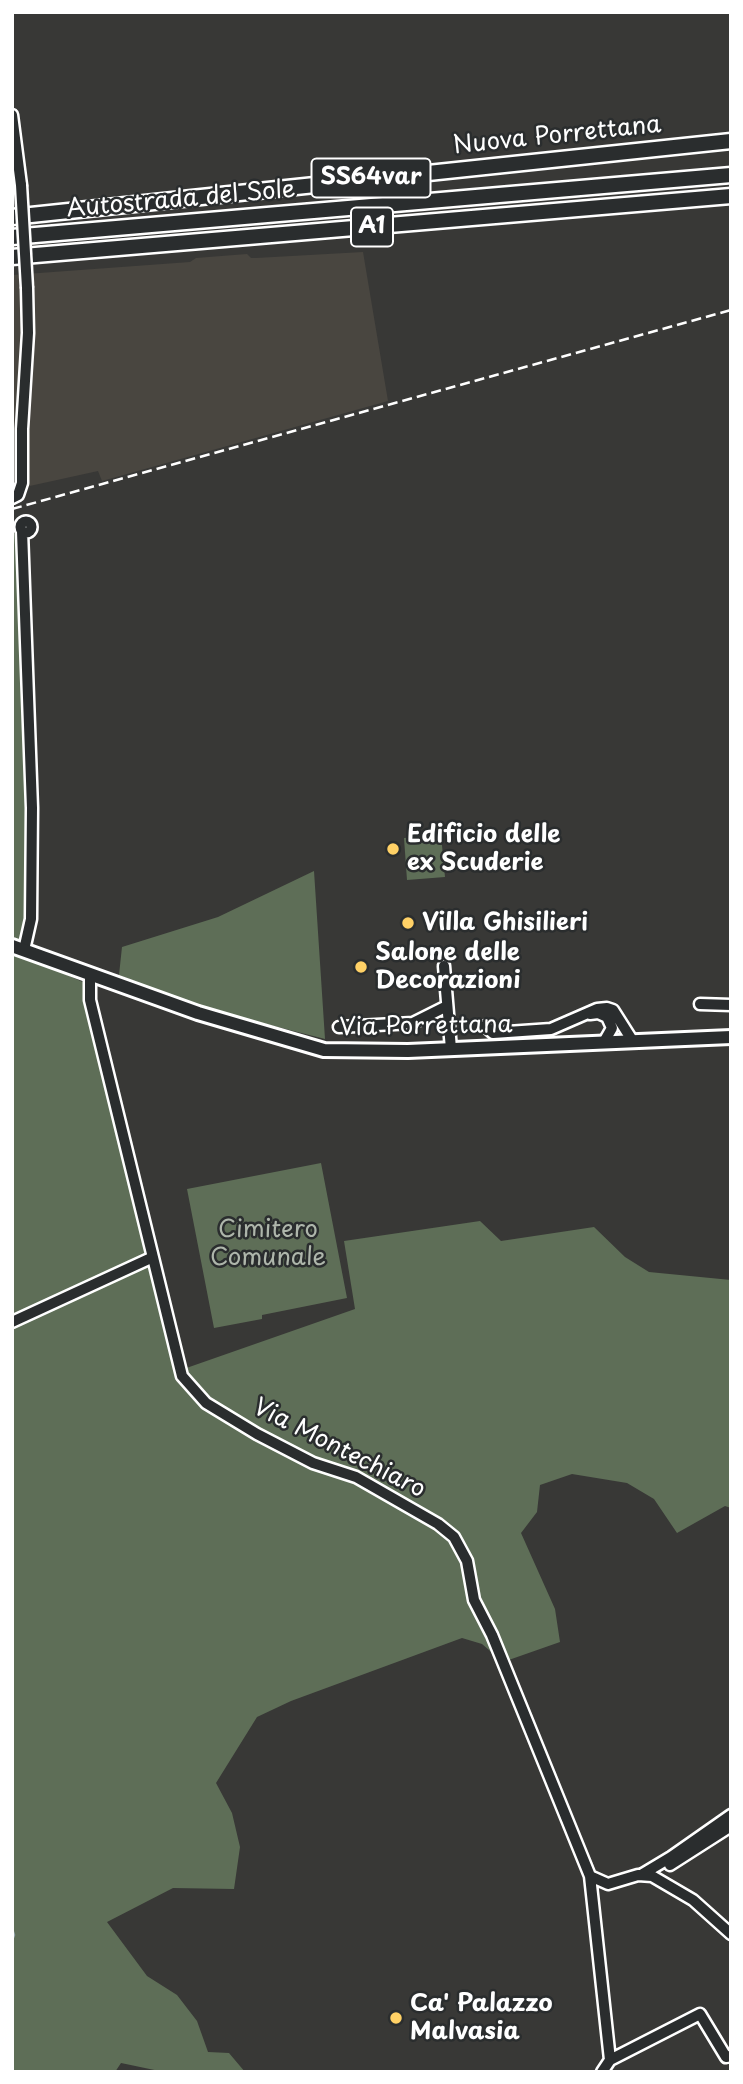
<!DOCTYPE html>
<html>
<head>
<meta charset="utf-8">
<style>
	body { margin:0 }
	#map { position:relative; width:743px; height:2084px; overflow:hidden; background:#383836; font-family:"Playpen Sans",sans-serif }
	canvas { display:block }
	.frame { position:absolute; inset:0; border:14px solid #fff; pointer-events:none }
</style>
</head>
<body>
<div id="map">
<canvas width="743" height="2084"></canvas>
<div class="frame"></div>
</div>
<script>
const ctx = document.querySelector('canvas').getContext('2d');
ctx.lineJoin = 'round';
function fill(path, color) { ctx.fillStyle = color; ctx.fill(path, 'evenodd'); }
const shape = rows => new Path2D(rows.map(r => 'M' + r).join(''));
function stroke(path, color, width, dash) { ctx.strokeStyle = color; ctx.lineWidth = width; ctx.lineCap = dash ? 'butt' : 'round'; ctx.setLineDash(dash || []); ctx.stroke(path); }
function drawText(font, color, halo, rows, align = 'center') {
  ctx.font = font + ' "Playpen Sans",sans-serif'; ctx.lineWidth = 5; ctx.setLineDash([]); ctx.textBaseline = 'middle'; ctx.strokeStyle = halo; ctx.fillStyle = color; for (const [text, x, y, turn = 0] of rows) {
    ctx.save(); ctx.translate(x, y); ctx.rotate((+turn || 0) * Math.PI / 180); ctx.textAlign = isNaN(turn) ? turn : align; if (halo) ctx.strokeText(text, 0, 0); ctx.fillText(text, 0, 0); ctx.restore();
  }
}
fill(shape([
	[363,252,388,401,102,481,98,471,25,487,25,500,12,503,12,275,190,262,196,258,247,254,251,258,256,258]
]), '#494640');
fill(shape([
	[18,532,27,774,26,911,20,954,85,983,146,1254,175,1372,355,1309,344,1241,480,1221,501,1241,594,1227,625,1257,649,1272,731,1280,731,1508,725,1506,677,1533,654,1499,627,1483,572,1474,540,1485,537,1512,521,1533,555,1609,560,1642,503,1662,482,1644,462,1638,291,1701,257,1717,216,1783,232,1813,240,1847,234,1889,173,1888,107,1922,147,1976,177,1995,197,2021,208,2052,229,2053,245,2072,164,2072,121,2063,115,2072,12,2072,12,534],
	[441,835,445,877,407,880,404,838],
	[314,871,325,1039,199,1007,119,975,122,947,218,917],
	[321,1163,347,1298,262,1315,262,1319,214,1328,187,1189]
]), '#5e6e57');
stroke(shape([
	[12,1929,14,1935,12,1940]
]), '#90a1a6', 2.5);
const minor = shape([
	[12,115,21,185],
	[12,498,18,495,22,483,22,429,28,333,27,288],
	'20.5 527a5.5 5.5 0 1 1 11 0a5.5 5.5 0 1 1-11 0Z',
	[22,531,32,808,31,919,24,950],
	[444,966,451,1049],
	[90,975,90,1000,182,1376,206,1403,257,1434,313,1463,356,1477,438,1524,454,1537,467,1561,474,1600,492,1635,590,1876,608,1884,638,1875,652,1876,693,1900,731,1934],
	[700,1004,731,1005],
	[590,1014,598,1013,607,1017,612,1028,604,1042],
	[485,1026,493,1033,551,1029,597,1009,607,1008,613,1010,632,1040],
	[339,1027,413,1023,447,1006],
	[12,1322,151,1258],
	[670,1865,731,1826],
	[641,1875,671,1857,731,1815],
	[590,1876,610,2060],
	[602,2072,610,2060,700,2014,726,2057,731,2056]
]);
const major = shape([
	[12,946,198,1013,324,1050,408,1051,731,1037]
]);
const highway = shape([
	[12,217,731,141],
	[12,237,731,175],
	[12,257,731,196]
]);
stroke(minor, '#fff', 15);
stroke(major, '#fff', 18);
stroke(highway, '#fff', 19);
stroke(minor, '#2a2d2e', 10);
stroke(major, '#2a2d2e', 12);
stroke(highway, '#2a2d2e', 14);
stroke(shape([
	[12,509,731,310]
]), '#fff', 2.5, [10, 5]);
const minorBridge = shape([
	[21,185,27,288]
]);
stroke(minorBridge, '#fff', 15, []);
stroke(minorBridge, '#2a2d2e', 10);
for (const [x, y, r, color] of [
	[393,849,7,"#ffd166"],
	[408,923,7,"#ffd166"],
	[361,967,7,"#ffd166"],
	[396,2018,7,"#ffd166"]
]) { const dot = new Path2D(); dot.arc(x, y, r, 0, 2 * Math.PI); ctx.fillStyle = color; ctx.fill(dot); stroke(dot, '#2a2d2e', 2.5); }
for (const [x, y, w] of [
	[371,178,119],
	[372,227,42]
]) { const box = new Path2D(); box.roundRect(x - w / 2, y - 19.5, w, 39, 5); ctx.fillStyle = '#2a2d2e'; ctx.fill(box); stroke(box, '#fff', 2); }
drawText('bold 23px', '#fff', null, [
	["SS64var",371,178],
	["A1",372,227]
]);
drawText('24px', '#fff', '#2a2d2e', [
	["Nuova Porrettana",557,136,-6],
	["Autostrada del Sole",181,200,-5],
	["Via Porrettana",426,1027,-1],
	["Via Montechiaro",339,1449,27]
]);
drawText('bold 24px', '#fff', '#2a2d2e', [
	["Edificio delle",407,835],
	["ex Scuderie",407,863],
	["Villa Ghisilieri",422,923],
	["Salone delle",375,953],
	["Decorazioni",375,981],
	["Ca' Palazzo",410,2004],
	["Malvasia",410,2032]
], 'left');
drawText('24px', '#aeb6ab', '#2a2d2e', [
	["Cimitero",268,1230],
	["Comunale",268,1258]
]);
</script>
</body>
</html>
